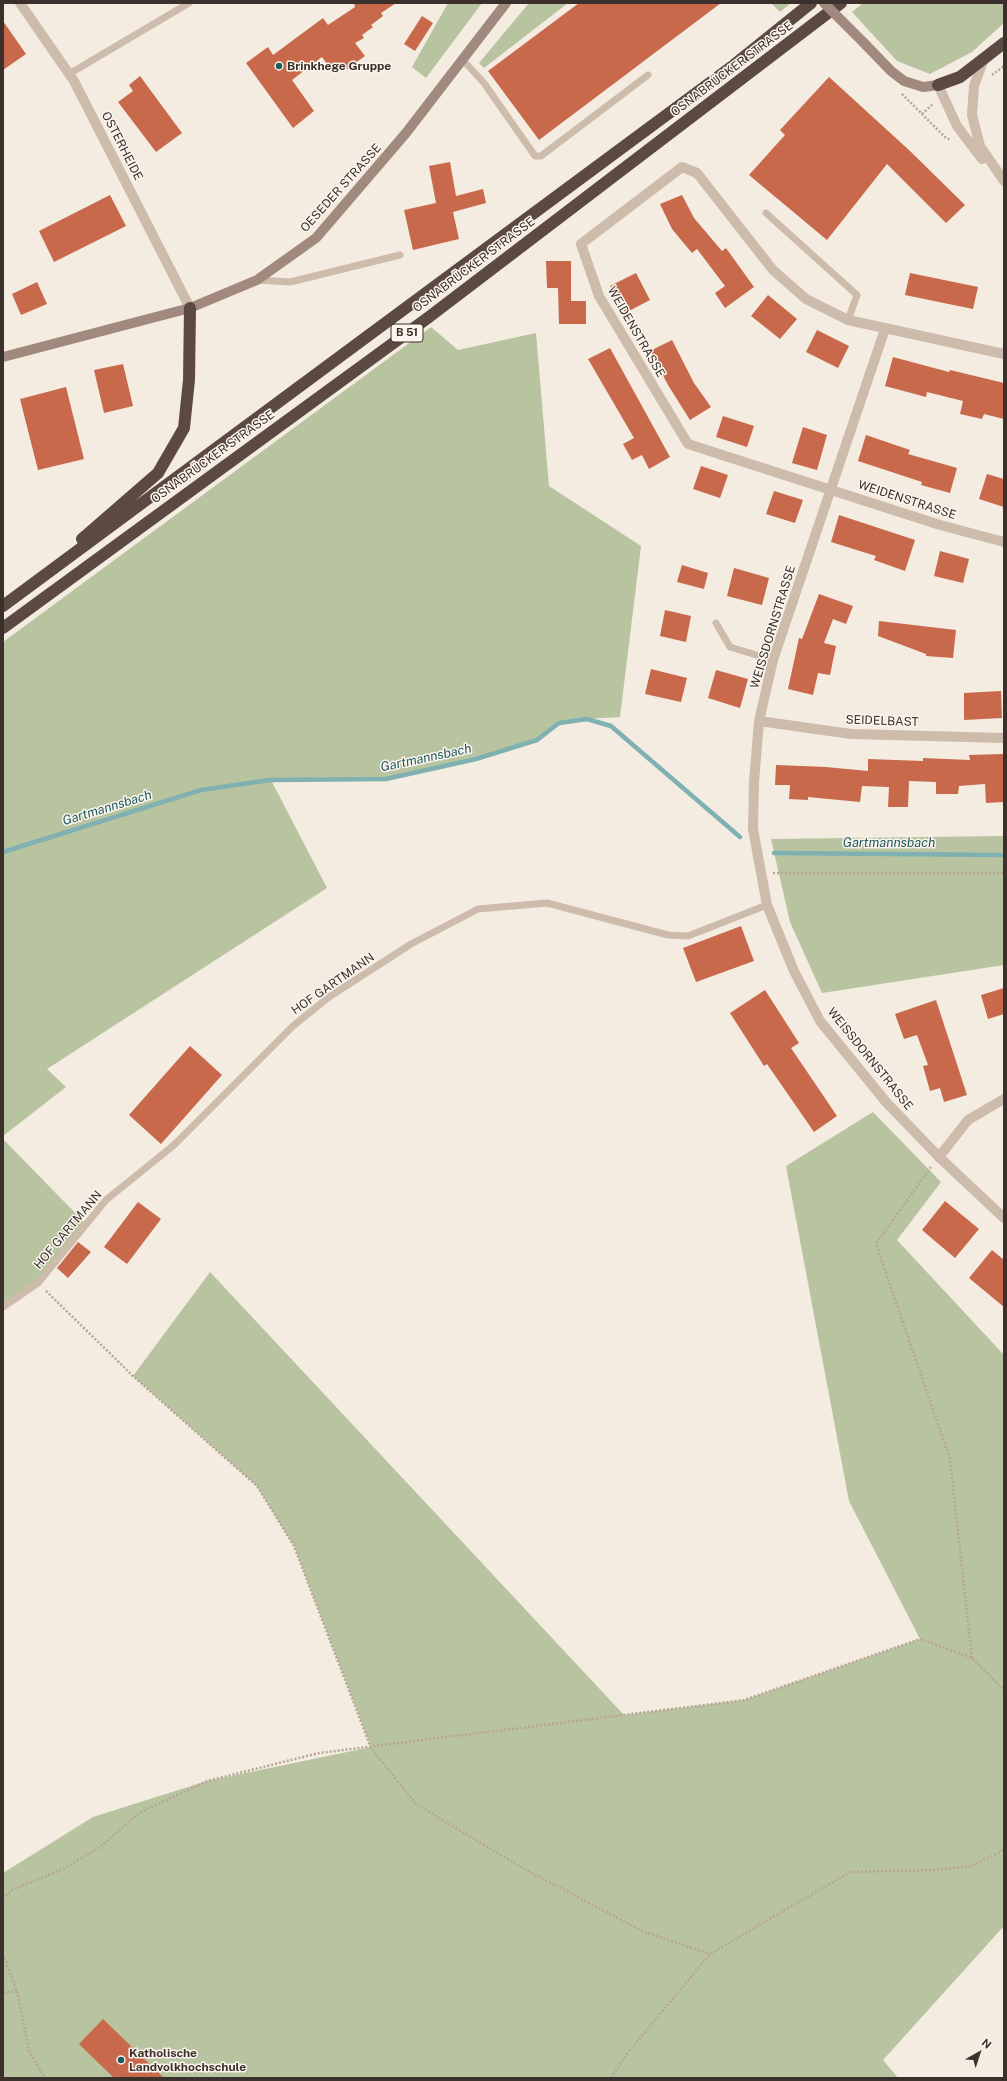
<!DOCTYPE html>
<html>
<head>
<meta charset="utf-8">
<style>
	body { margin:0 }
	#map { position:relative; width:1007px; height:2081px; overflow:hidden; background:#f4ebe1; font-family:"Public Sans",sans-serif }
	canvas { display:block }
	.frame { position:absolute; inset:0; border:4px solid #3b302b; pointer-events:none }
	.north { position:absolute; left:959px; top:2033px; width:40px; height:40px; -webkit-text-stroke:3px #fbf5ee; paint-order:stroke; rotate:39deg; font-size:11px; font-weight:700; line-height:16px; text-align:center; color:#3b302b }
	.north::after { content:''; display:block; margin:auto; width:14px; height:18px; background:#3b302b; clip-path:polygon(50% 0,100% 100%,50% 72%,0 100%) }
</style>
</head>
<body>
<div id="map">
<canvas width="1007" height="2081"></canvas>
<div class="frame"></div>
<div class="north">N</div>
</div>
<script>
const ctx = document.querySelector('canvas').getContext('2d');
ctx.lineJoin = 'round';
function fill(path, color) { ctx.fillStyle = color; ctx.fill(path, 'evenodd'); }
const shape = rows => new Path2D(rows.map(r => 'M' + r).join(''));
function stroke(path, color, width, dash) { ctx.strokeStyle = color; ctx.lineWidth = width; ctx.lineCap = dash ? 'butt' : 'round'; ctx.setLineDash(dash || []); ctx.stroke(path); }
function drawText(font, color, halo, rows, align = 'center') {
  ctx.font = font + ' "Public Sans",sans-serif'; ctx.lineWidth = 3; ctx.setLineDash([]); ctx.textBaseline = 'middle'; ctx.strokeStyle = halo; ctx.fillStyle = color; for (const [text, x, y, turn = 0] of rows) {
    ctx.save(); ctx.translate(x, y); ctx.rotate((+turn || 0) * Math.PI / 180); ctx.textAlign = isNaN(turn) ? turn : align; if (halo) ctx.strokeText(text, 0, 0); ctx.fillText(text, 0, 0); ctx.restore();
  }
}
fill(shape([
	[448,3,482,3,426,78,412,67],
	[529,3,568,3,484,68,479,63],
	[771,3,791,3,780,12],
	[863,3,1004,3,1004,23,972,52,930,74,897,61,852,12],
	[431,327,458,350,536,333,549,486,641,546,620,717,587,719,559,723,537,740,476,759,386,779,271,780,327,888,47,1069,66,1087,3,1136,3,642],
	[1004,836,1004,965,822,993,790,922,771,839],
	[873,1112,941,1182,897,1240,1004,1355,1004,1926,883,2060,898,2078,3,2078,3,1873,93,1817,207,1781,371,1747,294,1546,257,1486,133,1376,210,1272,624,1715,744,1700,920,1639,849,1501,786,1166],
	[3,1139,86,1224,38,1283,3,1307]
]), '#b8c4a0');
stroke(shape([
	[3,852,201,790,270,780,386,779,476,759,537,740,559,723,587,719,611,726,740,837],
	[774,853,1004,855]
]), '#7fb0b2', 4.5);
fill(shape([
	[354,3,396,3,381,13,383,16,371,25,373,27,362,35,364,38,355,43,365,56,347,69,341,63,332,71,322,57,292,80,314,111,293,128,246,63,268,47,273,55,323,18,328,25,355,7],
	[579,3,721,3,539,140,488,71],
	[422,16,433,23,415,51,404,44],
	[3,21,26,54,3,70],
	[140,76,182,133,156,152,118,102,133,91,129,85],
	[829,77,910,151,965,205,946,223,887,164,827,240,749,175,785,135,780,130],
	[450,162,456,196,483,189,486,203,453,212,459,239,413,250,404,210,436,203,429,166],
	[110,195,126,226,54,262,39,231],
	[682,195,694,218,722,251,726,248,754,287,725,308,715,293,725,286,697,249,692,253,672,229,660,204],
	[546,261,571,261,571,301,586,301,586,324,559,324,558,288,547,288],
	[636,273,650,300,625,313,610,286],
	[910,273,978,287,973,309,905,295],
	[37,282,47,304,21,315,12,294],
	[768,295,797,319,780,339,751,316],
	[817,330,849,346,838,368,806,352],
	[672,340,694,383,711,407,690,420,668,385,650,351],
	[610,348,670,457,649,469,642,455,632,460,623,444,634,438,588,359],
	[893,357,949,372,950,370,1004,383,1004,419,984,414,982,419,960,414,963,401,927,392,926,397,885,386],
	[123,364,133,406,104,413,94,370],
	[66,387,84,459,38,470,20,399],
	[723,416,754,426,747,447,716,437],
	[803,427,827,435,817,470,792,463],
	[866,435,910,450,908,454,957,468,950,493,921,485,922,482,858,461],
	[701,466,728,475,720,498,693,489],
	[987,474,1004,479,1004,507,979,499],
	[774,491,803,500,795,523,766,514],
	[839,515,915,540,905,571,874,560,876,556,831,542],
	[940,551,969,559,963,583,934,576],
	[682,565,708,573,704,589,677,582],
	[734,568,769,578,762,605,727,596],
	[819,594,853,606,846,624,833,619,824,643,836,646,830,675,818,673,813,695,788,689,799,638,802,639],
	[665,610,691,616,686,642,660,636],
	[879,621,956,630,953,658,926,656,926,654,878,636],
	[651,669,687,678,681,702,645,694],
	[716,670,748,679,740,708,708,698],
	[1001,691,1002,718,964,720,964,693],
	[1004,754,1004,802,986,803,985,784,959,786,958,794,936,794,936,782,909,781,908,807,888,807,889,787,862,786,860,802,808,797,808,800,789,799,790,785,775,785,776,765,826,767,868,771,868,759,923,761,923,758,970,760,969,755],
	[741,926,754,961,696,982,683,948],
	[1004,988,1004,1014,988,1019,981,995],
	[765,990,799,1043,791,1048,837,1116,814,1132,767,1064,764,1066,730,1013],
	[936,1000,967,1095,944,1102,940,1088,930,1091,923,1066,928,1065,917,1035,904,1039,895,1014],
	[190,1046,222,1075,161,1144,129,1115],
	[945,1201,979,1229,955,1258,922,1230],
	[138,1202,161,1219,127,1264,104,1247],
	[78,1242,91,1252,68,1278,57,1268],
	[992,1250,1004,1260,1004,1307,969,1278],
	[103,2019,164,2078,114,2078,79,2044]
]), '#c8694b');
stroke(shape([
	[992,75,1004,66],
	[902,94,946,138,951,140],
	[922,114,933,104],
	[773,873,1004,873],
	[931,1167,876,1244,950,1459,972,1658],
	[46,1291,133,1376,257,1486,294,1546,371,1748,416,1804,521,1867,642,1931,710,1954],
	[3,1899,12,1890,63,1869,100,1847,139,1813,207,1781,319,1753,744,1700,920,1639,972,1658,1004,1690],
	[3,1954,17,1991,29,2051,45,2078],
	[3,1993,17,1991],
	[611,2078,627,2054,710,1954,778,1914,850,1872,935,1870,971,1866,1000,1852,1004,1848]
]), '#b9a596', 2.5, [2, 2]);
stroke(shape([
	[462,59,484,83,535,156,541,156,648,75],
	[69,74,189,3],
	[766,213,857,295,848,320],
	[257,280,290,282,400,255],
	[716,623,730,647,773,660],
	[3,1307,38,1283,106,1200,174,1145,293,1026,329,997,411,944,478,909,547,903,668,935,688,936,767,905]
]), '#cdbbac', 7);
stroke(shape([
	[20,3,74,81,190,308],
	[983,61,974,86,972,115,980,146,1004,181],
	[938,85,957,126,982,159],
	[885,329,773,660,759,721,754,782,753,829,767,905,794,971,820,1021,886,1102,939,1157,1004,1218],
	[1004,354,848,320,806,299,773,270,697,173,682,167,581,244,599,296,688,444,940,525,1004,542],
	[759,721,851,734,1004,738],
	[939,1157,968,1120,1004,1099]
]), '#cdbbac', 10);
stroke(shape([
	[864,43,891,71,904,81,923,87,938,85],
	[3,357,190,308,257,280,316,238,406,133,506,3]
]), '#a18a7d', 10);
stroke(shape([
	[938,85,960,77,1004,43],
	[82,539,158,473,184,428,189,380,190,308],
	[3,606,734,65,811,3],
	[3,628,429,317,841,3]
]), '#5c4a42', 12);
stroke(shape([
	[824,3,864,43]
]), '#a18a7d', 10);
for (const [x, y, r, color] of [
	[279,66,4,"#1f5a5e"],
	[121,2060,4,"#1f5a5e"]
]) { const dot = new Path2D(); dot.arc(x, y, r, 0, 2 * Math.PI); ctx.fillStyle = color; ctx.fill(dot); stroke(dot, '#fbf5ee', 1.5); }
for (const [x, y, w] of [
	[407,333,32]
]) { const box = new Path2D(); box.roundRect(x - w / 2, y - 9, w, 18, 3); ctx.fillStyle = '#fbf5ee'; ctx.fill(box); stroke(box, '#3b302b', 1); }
drawText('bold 11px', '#3b302b', null, [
	["B 51",407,333]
]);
drawText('bold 12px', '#3b302b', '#fbf5ee', [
	["Brinkhege Gruppe",287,66],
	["Katholische",129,2053],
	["Landvolkhochschule",129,2067]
], 'left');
drawText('12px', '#3b302b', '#fbf5ee', [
	["OSNABRÜCKER STRASSE",732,69,-37],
	["OSTERHEIDE",122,146,63],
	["OESEDER STRASSE",341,188,-48],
	["OSNABRÜCKER STRASSE",474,265,-37],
	["WEIDENSTRASSE",636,332,60],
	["OSNABRÜCKER STRASSE",213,457,-36],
	["WEIDENSTRASSE",907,500,18],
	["WEISSDORNSTRASSE",773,627,-73],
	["SEIDELBAST",882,721,2],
	["HOF GARTMANN",333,984,-35],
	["WEISSDORNSTRASSE",870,1059,51],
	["HOF GARTMANN",68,1230,-50]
]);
drawText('italic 13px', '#1f5a5e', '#fbf5ee', [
	["Gartmannsbach",426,758,-12],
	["Gartmannsbach",107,808,-17],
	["Gartmannsbach",889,843]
]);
</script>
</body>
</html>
